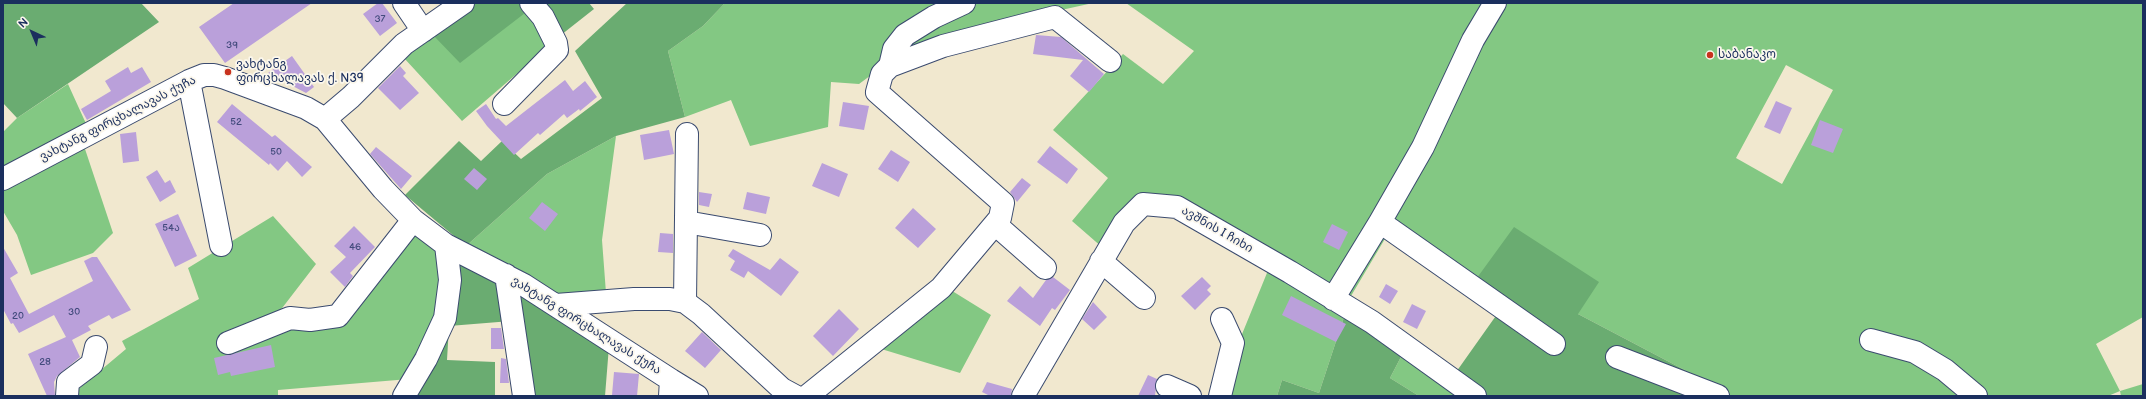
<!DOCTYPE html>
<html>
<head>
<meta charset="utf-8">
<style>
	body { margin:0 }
	#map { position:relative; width:2146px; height:399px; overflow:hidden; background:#f1e8cf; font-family:"Balsamiq Sans",sans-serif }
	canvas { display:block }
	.frame { position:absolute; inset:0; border:4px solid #1b2f5e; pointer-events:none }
	.north { position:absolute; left:12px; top:12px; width:40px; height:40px; -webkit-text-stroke:3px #fbf7ec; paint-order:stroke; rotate:316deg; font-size:11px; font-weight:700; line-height:16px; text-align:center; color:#1b2f5e }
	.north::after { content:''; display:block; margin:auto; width:14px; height:18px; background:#1b2f5e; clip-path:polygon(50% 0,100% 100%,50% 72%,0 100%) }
</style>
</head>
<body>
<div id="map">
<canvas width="2146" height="399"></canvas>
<div class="frame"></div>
<div class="north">N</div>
</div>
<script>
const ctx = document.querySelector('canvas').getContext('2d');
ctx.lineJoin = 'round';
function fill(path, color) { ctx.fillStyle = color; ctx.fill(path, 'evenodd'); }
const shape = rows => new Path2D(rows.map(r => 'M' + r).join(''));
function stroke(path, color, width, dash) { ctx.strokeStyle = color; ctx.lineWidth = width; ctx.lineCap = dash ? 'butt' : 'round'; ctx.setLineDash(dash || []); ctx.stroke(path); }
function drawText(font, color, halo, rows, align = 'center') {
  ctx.font = font + ' "Balsamiq Sans","Noto Sans Georgian",sans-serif'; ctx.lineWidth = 3.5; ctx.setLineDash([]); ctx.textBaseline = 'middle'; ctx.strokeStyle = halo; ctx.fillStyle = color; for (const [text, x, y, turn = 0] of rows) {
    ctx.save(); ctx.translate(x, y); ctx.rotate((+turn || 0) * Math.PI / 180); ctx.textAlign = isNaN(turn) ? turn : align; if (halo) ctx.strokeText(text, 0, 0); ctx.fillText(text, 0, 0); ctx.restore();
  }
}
fill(shape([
	[538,3,564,33,462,121,404,58,433,35],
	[725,3,1093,3,1016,20,882,67,859,84,831,82,828,127,750,146,731,100,685,117,668,51,703,26],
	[1126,3,2143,3,2143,317,2096,344,2120,391,2143,384,2143,396,2121,396,2120,391,2108,396,1711,396,1717,387,1578,314,1474,282,1392,227,1348,301,1141,198,1103,248,1072,221,1108,178,1053,130,1123,54,1163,84,1194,51],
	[1786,65,1833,90,1782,184,1736,158],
	[68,84,88,128,3,174,3,132,17,118],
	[616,136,602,240,606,293,553,297,466,246,547,174],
	[83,143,113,233,93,253,31,275,17,235,3,211,3,186],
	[273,216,316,264,276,316,341,323,414,229,434,249,443,264,446,288,409,379,278,390,278,396,70,396,126,349,122,341,199,299,188,268],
	[1269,268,1345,314,1319,393,1282,380,1277,396,1225,396,1238,344],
	[949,289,991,315,960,373,878,348],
	[1403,353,1464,396,1419,396,1390,378]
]), '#83c883');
fill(shape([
	[3,3,141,3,159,22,17,118,3,103],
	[476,3,538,3,460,63,433,35],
	[538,3,589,3,594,9,561,35],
	[627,3,725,3,703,26,668,51,685,117,616,136,547,174,466,246,405,195,459,141,481,161,502,141,521,159,602,98,575,51],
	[1514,227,1599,282,1578,314,1717,387,1711,396,1484,396,1454,375,1505,303,1474,282],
	[455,259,501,278,511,321,449,326,447,360,495,362,495,396,411,396],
	[512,284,609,346,605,396,529,396],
	[1345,314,1403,353,1390,378,1419,396,1277,396,1282,380,1319,393]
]), '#6aac71');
fill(shape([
	[234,3,312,3,225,63,199,27],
	[378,3,382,3,397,23,380,36,363,14],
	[1036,35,1061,37,1104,74,1089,92,1070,76,1083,60,1033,54],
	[292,56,314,87,306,93,268,73],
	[400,66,406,73,403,76,419,93,400,110,378,88],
	[128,67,131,73,142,67,151,82,87,120,81,109,111,91,105,81],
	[565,80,573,91,585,81,597,97,580,111,579,109,567,118,564,114,540,135,538,133,514,155,487,126,476,111,486,104,496,119,498,118,506,126],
	[1776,101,1792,108,1780,134,1764,127],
	[843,102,869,106,864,130,839,126],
	[232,104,272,137,275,135,312,167,302,177,287,161,278,171,270,163,269,165,217,122],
	[1820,120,1843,129,1833,153,1811,145],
	[669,130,674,154,644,160,640,135],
	[136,132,139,161,123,163,120,134],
	[1050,146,1078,169,1067,184,1037,162],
	[376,147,412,176,401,189,370,154],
	[891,150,910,162,898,182,878,169],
	[822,163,848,174,839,197,812,186],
	[474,168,487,179,477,190,464,179],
	[157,170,165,183,170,180,176,192,160,202,146,177],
	[1022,178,1031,185,1017,202,1010,192],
	[699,192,712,194,709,207,699,205],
	[747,192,770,197,766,214,743,209],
	[542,202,558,214,545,231,529,218],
	[913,208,936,229,918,248,895,228],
	[178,214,197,256,175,267,155,224],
	[1332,224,1348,232,1339,250,1323,242],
	[354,226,375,247,350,273,353,276,345,287,330,272,346,257,334,246],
	[660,233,673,234,673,253,658,252],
	[3,247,18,273,10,278,29,314,93,281,84,261,92,257,97,257,131,310,112,319,109,315,88,326,91,330,72,340,80,357,57,376,54,382,55,396,47,396,28,354,66,337,54,315,19,333,13,323,11,324,3,309],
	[733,249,770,270,780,258,799,272,781,296,748,271,744,278,730,270,735,261,728,256],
	[1053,277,1070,290,1055,310,1052,308,1040,326,1007,301,1020,286,1033,298,1046,280],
	[1202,277,1211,286,1207,290,1211,294,1195,310,1181,296],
	[1386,284,1398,291,1390,304,1379,297],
	[1291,296,1346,324,1336,342,1282,315],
	[1093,302,1107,317,1094,330,1082,319],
	[1412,304,1426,311,1417,329,1403,322],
	[839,309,859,329,833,356,813,336],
	[491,328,501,328,504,349,491,349],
	[702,332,721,350,705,368,685,351],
	[271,345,275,367,231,376,230,372,218,375,214,358],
	[501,358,506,359,509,383,500,383],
	[614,372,639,374,637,396,612,395],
	[1148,375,1157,379,1155,396,1138,396],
	[987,382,1012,389,1011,396,990,396,982,392]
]), '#baa0da');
const minor = shape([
	[404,3,423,31],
	[890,66,894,49,905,35,934,17,964,3],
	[189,81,221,245],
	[504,104,557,50,556,43,543,17,531,3],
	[325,119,351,97,404,44,463,3],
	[3,179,189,81,204,75,214,75,225,78,306,108,325,119,383,189,413,220,446,245,524,285,671,380,670,396],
	[686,222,760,235],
	[1380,222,1554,344],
	[995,224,1045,268],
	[1101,261,1144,298],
	[506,275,524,396],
	[1333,299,1380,222,1423,147,1473,40,1495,3],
	[685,302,687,134],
	[556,305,634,299,670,299,685,302,701,314,782,389,795,396],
	[1871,340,1915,352,1945,370,1976,396],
	[228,343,290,318,310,320,338,316,413,220],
	[1617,357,1718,396],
	[671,380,697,396],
	[1167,386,1190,396],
	[67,396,68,382,92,364,96,347],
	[404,396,426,359,445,318,450,280,446,245],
	[807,396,941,288,1000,218,1003,203,877,92,882,74,890,66,943,46,1055,17,1110,61],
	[1023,396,1124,223,1143,204,1177,207,1290,272,1372,322,1475,396],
	[1220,396,1233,343,1222,319]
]);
stroke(minor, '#3b4b6f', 24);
stroke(minor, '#fff', 22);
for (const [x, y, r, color] of [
	[1710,55,4,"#c8321e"],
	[228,72,4,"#c8321e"]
]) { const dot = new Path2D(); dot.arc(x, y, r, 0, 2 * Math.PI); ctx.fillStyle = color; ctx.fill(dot); stroke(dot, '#fbf7ec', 1.5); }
drawText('10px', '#434b7d', null, [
	["37",380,19],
	["39",232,45],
	["52",236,122],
	["50",276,152],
	["54ა",171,228],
	["46",355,247],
	["30",74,312],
	["20",18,316],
	["28",45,362]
]);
drawText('12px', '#1b2f5e', '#fbf7ec', [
	["საბანაკო",1718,55],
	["ვახტანგ",236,65],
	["ფირცხალავას ქ. N39",236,79]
], 'left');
drawText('12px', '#1b2f5e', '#fbf7ec', [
	["ვახტანგ ფირცხალავას ქუჩა",118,119,-27],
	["ავშნის I ჩიხი",1217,230,30],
	["ვახტანგ ფირცხალავას ქუჩა",586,326,32]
]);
</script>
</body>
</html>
